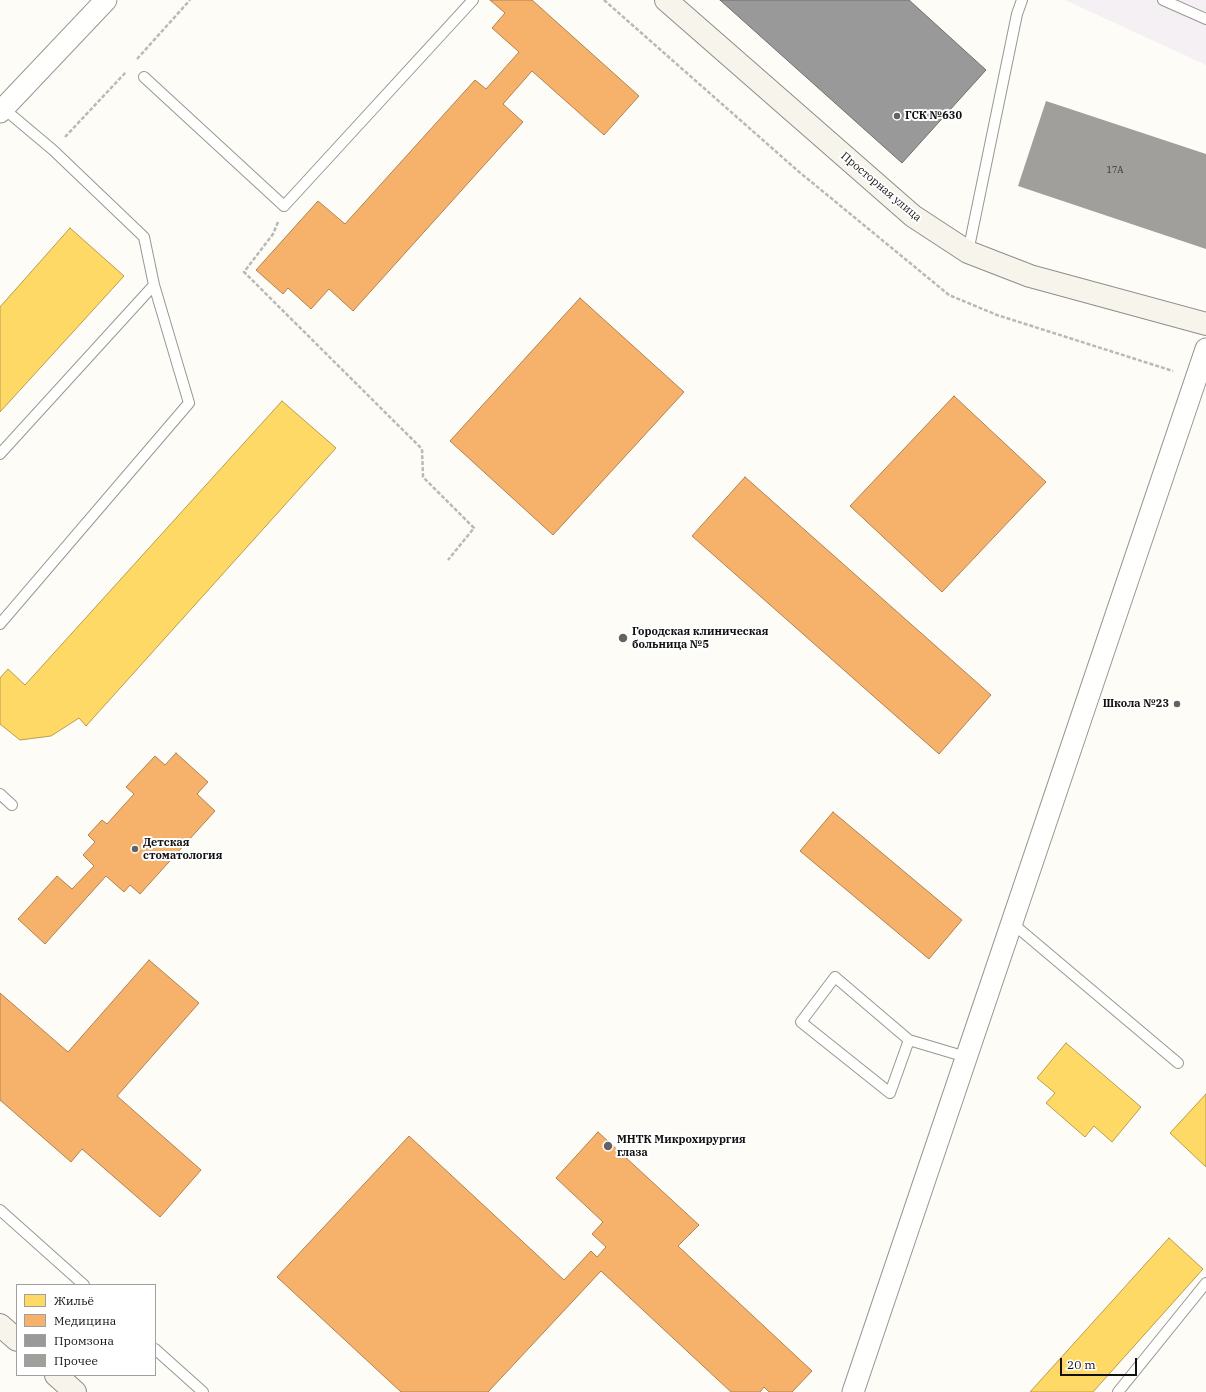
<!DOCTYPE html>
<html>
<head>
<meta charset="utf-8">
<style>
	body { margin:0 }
	#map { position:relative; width:1206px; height:1392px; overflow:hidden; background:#fdfcf7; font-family:"IBM Plex Serif",serif }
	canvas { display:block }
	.legend { position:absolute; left:16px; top:1284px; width:140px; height:92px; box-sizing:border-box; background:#fff; border:1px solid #a0a0a0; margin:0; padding:5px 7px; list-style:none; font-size:12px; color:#111 }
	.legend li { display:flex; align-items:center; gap:8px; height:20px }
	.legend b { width:20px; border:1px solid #a0a0a0 }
	.scale { position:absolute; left:1060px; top:1358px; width:77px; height:18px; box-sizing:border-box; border:2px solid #111; border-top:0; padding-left:5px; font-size:12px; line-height:14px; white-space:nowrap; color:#111; -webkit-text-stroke:3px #fff; paint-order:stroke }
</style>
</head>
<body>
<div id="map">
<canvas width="1206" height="1392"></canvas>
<ul class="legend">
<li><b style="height:11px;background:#ffd966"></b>Жильё</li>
<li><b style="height:11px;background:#f6b26b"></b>Медицина</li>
<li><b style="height:11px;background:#999"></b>Промзона</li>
<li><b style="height:11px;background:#a19f9c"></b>Прочее</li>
</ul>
<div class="scale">20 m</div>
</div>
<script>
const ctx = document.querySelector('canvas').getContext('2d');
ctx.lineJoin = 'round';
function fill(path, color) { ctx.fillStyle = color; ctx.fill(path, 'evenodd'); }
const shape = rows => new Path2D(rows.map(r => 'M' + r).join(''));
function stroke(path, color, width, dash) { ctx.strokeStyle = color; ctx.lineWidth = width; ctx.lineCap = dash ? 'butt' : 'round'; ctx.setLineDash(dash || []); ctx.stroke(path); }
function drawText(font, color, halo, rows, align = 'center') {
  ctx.font = font + ' "IBM Plex Serif",serif'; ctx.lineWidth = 4; ctx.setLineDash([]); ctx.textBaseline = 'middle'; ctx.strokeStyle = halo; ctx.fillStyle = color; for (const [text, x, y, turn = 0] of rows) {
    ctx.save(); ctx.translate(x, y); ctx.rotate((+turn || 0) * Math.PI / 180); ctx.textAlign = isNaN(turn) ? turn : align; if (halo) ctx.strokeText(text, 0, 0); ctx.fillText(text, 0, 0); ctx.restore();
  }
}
fill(shape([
	[1065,0,1206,0,1206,65]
]), '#f5f0f3');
const homes = shape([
	[70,228,124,276,0,412,0,307,70,228],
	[282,401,336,448,86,726,79,718,51,736,20,740,0,724,0,678,8,669,25,685,282,401],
	[1066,1043,1141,1107,1112,1142,1094,1126,1085,1137,1046,1103,1055,1093,1037,1078,1066,1043],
	[1206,1094,1206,1167,1170,1133,1206,1094],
	[1169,1238,1203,1269,1093,1392,1030,1392,1169,1238]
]);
fill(homes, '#ffd966');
stroke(homes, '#b89d4c', 1);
const health = shape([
	[490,0,532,0,639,96,604,135,532,71,503,104,523,122,353,311,329,289,311,309,288,288,283,294,256,270,318,201,345,224,475,80,486,89,519,52,492,28,505,13,490,0],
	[580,298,684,392,553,535,450,441,580,298],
	[954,396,1046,482,942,592,850,506,954,396],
	[745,477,991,695,939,754,692,536,745,477],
	[176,753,208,782,197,794,215,811,140,894,130,885,124,892,106,876,45,944,18,919,57,876,72,889,94,866,83,855,95,842,88,835,102,820,107,824,134,794,126,787,155,756,165,765,176,753],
	[833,812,962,920,929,959,800,851,833,812],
	[149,960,199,1003,117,1096,201,1170,160,1217,82,1149,71,1162,0,1100,0,993,68,1052,149,960],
	[598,1132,699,1225,678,1246,812,1371,792,1392,769,1392,764,1387,760,1392,731,1392,601,1271,488,1392,401,1392,277,1277,409,1136,564,1280,591,1251,597,1257,606,1247,592,1234,603,1222,556,1178,598,1132]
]);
fill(health, '#f6b26b');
stroke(health, '#b18250', 1);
const industry = shape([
	[720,0,909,0,986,70,902,163,720,0]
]);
fill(industry, '#999');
stroke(industry, '#707070', 1);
fill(shape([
	[1046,101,1206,154,1206,249,1018,186]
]), '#a19f9c');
const lane = shape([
	[1163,0,1206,19],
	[144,77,284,206,473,0],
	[968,252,1017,14,1022,0],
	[0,454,154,285,144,237,53,150,3,108],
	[0,624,189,403,154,285],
	[0,794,12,805],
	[1012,923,1178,1063],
	[835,977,909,1040,890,1093,801,1022,835,977],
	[909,1040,966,1057],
	[0,1210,84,1285],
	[155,1349,203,1392],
	[1118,1392,1206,1283]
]);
const street = shape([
	[0,112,106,0],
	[853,1392,1206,349]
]);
const secondary = shape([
	[666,0,913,216,968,252,1030,276,1206,324],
	[0,1325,17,1340],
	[56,1375,75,1392]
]);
stroke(lane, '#979795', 12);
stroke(street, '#979795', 23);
stroke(secondary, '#8e8d8b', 24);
stroke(shape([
	[604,0,798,171,949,295,997,315,1173,371],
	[137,59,190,0],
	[65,137,126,72],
	[278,222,273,234,244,272,422,449,423,477,474,528,448,560]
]), '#b9b9b8', 2.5, [4, 2]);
stroke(lane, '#fffffe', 10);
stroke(street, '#fffffe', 21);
stroke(secondary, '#f6f4eb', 22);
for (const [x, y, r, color] of [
	[897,116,4,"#646362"],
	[623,638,5,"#646362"],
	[1177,704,4,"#646362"],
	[135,849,4,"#646362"],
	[608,1146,5,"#646362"]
]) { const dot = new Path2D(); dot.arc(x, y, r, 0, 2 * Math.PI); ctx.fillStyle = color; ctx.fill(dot); stroke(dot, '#fff', 1.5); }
drawText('9px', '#353434', null, [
	["17А",1115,170]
]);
drawText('bold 11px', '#111', '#fff', [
	["ГСК №630",905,116],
	["Городская клиническая",632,632],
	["больница №5",632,645],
	["Школа №23",1169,704,"right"],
	["Детская",143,843],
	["стоматология",143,856],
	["МНТК Микрохирургия",617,1140],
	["глаза",617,1153]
], 'left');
drawText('11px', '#111', '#fff', [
	["Просторная улица",881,187,40]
]);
</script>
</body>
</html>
